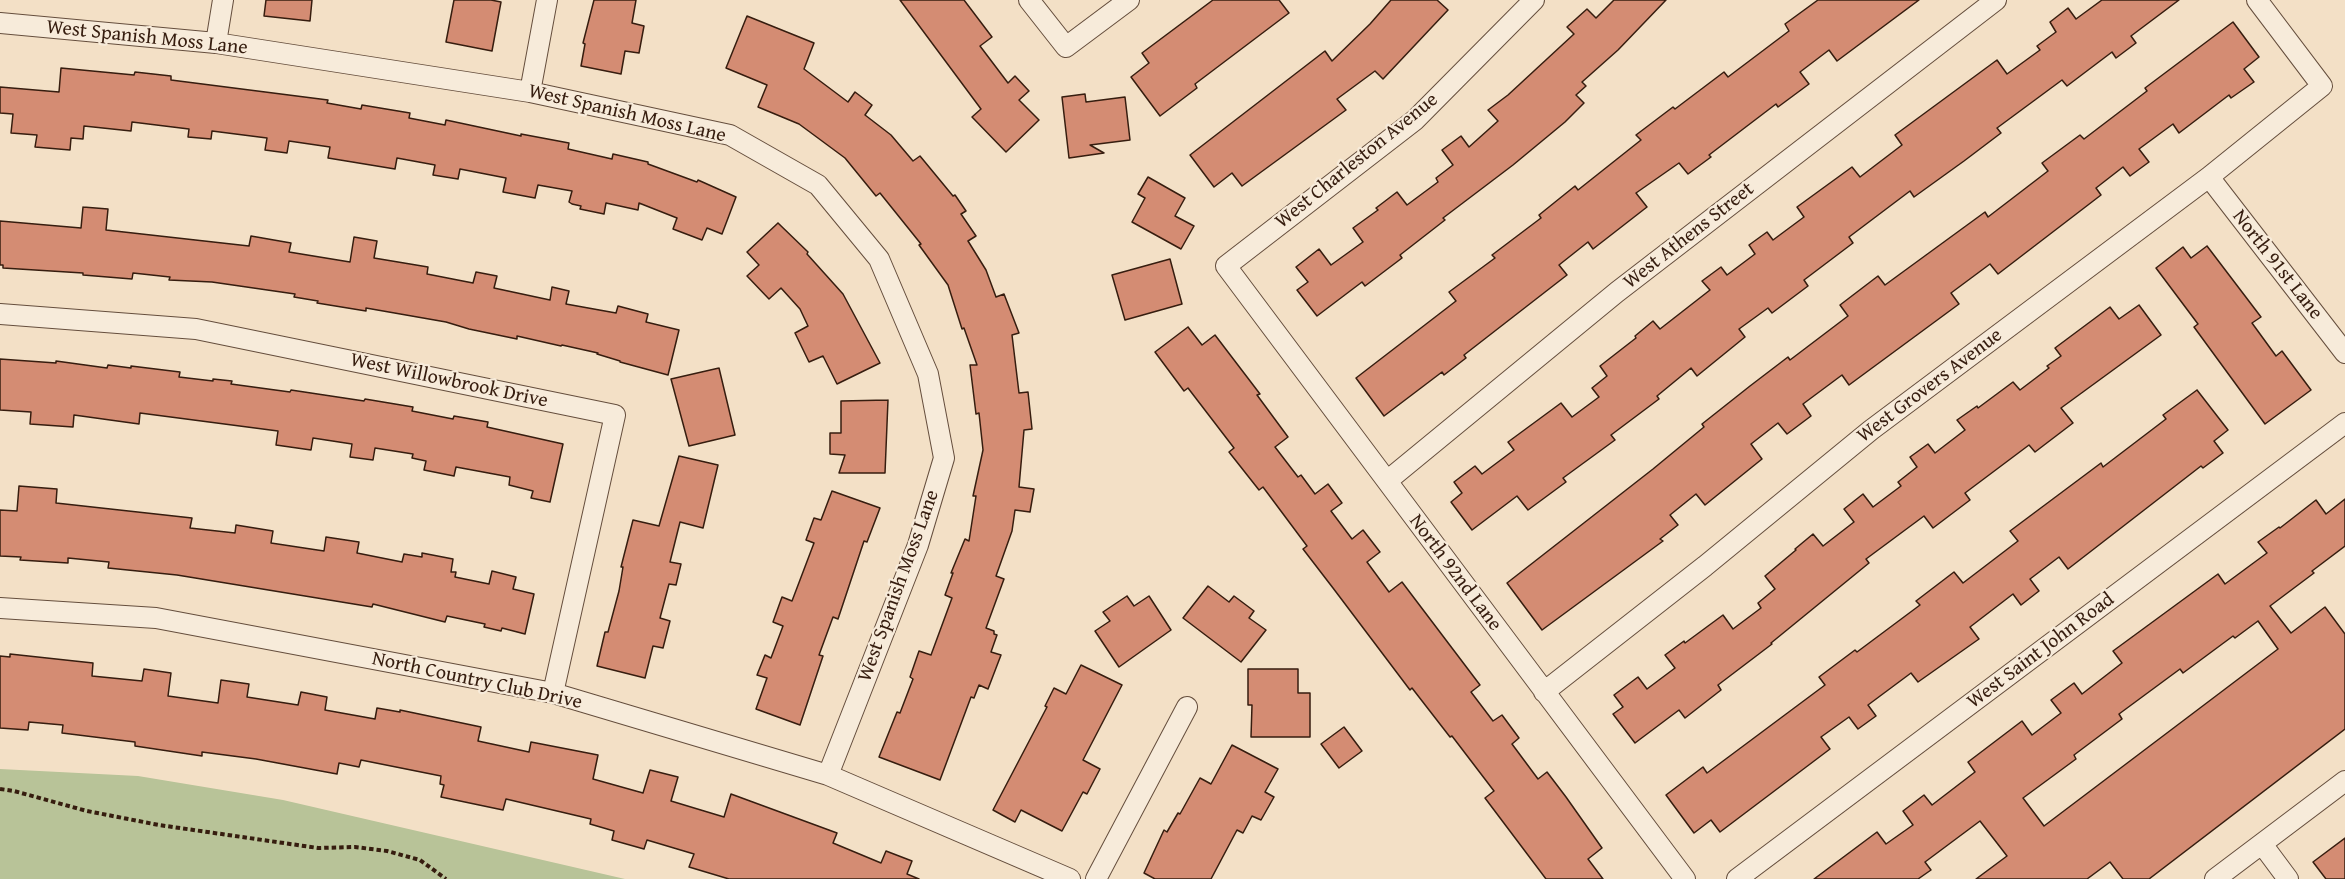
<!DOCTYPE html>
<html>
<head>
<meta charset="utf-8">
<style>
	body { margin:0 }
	canvas { display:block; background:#f3e0c6 }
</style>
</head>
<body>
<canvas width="2345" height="879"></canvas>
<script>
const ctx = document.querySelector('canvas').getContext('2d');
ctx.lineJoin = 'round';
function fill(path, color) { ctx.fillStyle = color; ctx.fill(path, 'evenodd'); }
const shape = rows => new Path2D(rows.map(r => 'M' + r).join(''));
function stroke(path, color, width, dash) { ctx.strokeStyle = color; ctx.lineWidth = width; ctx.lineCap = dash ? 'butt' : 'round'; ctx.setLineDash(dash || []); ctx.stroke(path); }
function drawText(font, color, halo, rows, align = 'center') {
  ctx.font = font + ' "Gentium Book Plus",serif'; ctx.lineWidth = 4.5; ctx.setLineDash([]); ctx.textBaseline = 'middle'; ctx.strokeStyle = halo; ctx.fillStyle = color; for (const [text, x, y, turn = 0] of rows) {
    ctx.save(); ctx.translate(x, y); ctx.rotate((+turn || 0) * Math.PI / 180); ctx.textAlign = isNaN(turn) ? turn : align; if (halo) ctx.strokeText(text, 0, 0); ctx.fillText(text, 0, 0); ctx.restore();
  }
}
fill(shape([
	[0,769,138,776,283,800,625,879,0,879]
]), '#b8c398');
const building = shape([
	[266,0,312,0,310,21,264,16,266,0],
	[454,0,491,0,501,2,492,51,446,42,454,0],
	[594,0,636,0,632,23,644,26,639,53,625,51,621,74,581,66,585,44,583,43,594,0],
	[900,0,964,0,992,37,980,46,1008,83,1015,76,1029,91,1019,100,1039,120,1006,152,972,117,981,109,900,0],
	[1213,0,1279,0,1289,13,1195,84,1197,88,1160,116,1131,77,1149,63,1142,53,1213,0],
	[1391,0,1437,0,1448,10,1383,79,1375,71,1337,99,1346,110,1242,186,1232,173,1214,187,1190,155,1325,51,1332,61,1370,24,1391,0],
	[1614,0,1666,0,1618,50,1582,82,1586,86,1576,95,1584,103,1565,122,1513,165,1443,218,1445,220,1400,255,1402,258,1365,286,1362,282,1317,316,1297,290,1308,282,1296,267,1319,249,1331,265,1363,242,1353,228,1378,210,1376,208,1397,192,1407,205,1438,182,1436,178,1453,165,1442,150,1461,136,1469,147,1498,121,1488,110,1508,95,1574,34,1567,27,1587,9,1596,18,1614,0],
	[1818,0,1919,0,1837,61,1829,50,1800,72,1809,84,1778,107,1776,104,1709,155,1711,157,1688,174,1679,163,1636,193,1647,207,1593,249,1588,242,1559,265,1567,275,1464,355,1466,358,1444,375,1442,372,1384,416,1356,378,1456,301,1449,292,1495,258,1492,255,1541,218,1539,215,1575,186,1578,190,1641,140,1636,135,1673,107,1675,109,1724,72,1728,77,1789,31,1785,24,1818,0],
	[2102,0,2179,0,2131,36,2136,43,2116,58,2112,52,2067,86,2062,80,1997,128,2001,133,1964,161,1914,197,1910,191,1849,237,1853,243,1804,280,1808,286,1772,313,1768,308,1739,329,1745,337,1697,376,1691,368,1657,396,1659,399,1611,435,1615,440,1563,478,1566,482,1528,510,1517,496,1472,530,1451,502,1462,493,1454,482,1475,466,1482,474,1514,450,1508,442,1561,403,1572,417,1599,397,1592,388,1607,376,1600,366,1636,338,1635,336,1653,321,1660,329,1710,290,1702,281,1721,267,1727,275,1755,254,1749,245,1767,232,1773,240,1804,217,1797,207,1852,167,1860,177,1902,145,1895,135,1997,60,2007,74,2040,50,2037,46,2056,32,2050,22,2068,8,2076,19,2102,0],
	[747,16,814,43,804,69,848,102,855,92,872,105,865,115,891,135,913,161,920,156,953,196,955,195,966,211,961,214,976,236,968,241,986,270,996,297,1004,294,1019,333,1012,335,1019,393,1028,392,1032,429,1024,430,1019,487,1034,489,1030,512,1015,510,1012,531,996,576,1004,579,986,628,994,631,994,634,997,635,991,652,1001,655,988,689,979,685,974,698,971,697,940,780,879,757,897,712,900,713,913,679,910,677,919,651,931,655,952,598,945,595,953,573,951,573,965,539,969,541,976,496,973,496,983,450,979,413,976,414,970,365,977,365,964,328,962,329,948,285,919,245,921,244,880,193,876,196,845,158,799,124,758,107,767,85,726,68,747,16],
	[2233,22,2259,57,2244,69,2254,82,2231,98,2229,95,2179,133,2173,124,2139,149,2149,162,2130,176,2123,167,2096,188,2101,195,1998,274,1990,264,1951,293,1959,304,1849,385,1842,375,1803,404,1811,416,1787,434,1778,423,1751,444,1762,459,1705,505,1696,494,1670,515,1678,525,1660,539,1663,541,1542,630,1507,583,1653,469,1704,427,1702,424,1750,386,1788,357,1790,360,1848,316,1840,305,1878,276,1885,285,1985,212,1988,217,2048,171,2042,163,2080,135,2084,139,2147,91,2145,88,2233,22],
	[61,68,134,75,135,72,171,76,171,80,328,100,327,103,361,109,362,105,410,113,409,118,445,125,446,120,521,136,521,134,569,143,568,149,612,159,613,154,648,162,648,164,697,182,698,180,736,197,722,234,707,228,702,240,673,229,677,218,639,203,638,210,606,203,604,214,580,209,581,206,572,204,569,202,572,191,538,185,535,198,503,192,506,178,460,169,458,179,433,175,435,165,397,158,395,169,328,158,330,147,289,141,287,153,265,150,267,138,212,131,211,139,188,137,189,129,132,122,131,131,84,126,83,139,71,138,70,150,35,147,37,135,11,133,13,114,0,113,0,87,59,92,61,68],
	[1085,94,1086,102,1125,97,1130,140,1090,145,1104,153,1069,158,1062,97,1085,94],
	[1148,177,1185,198,1175,216,1194,226,1181,249,1132,222,1145,198,1138,194,1148,177],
	[83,207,108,209,106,230,249,246,251,236,291,243,289,252,350,262,354,237,377,241,374,258,428,267,427,274,473,283,476,272,497,276,494,288,550,300,552,287,569,291,566,304,616,313,618,306,648,314,646,322,679,330,668,375,620,362,620,361,597,354,598,353,562,345,561,346,517,336,517,339,469,329,446,322,366,308,366,311,317,303,318,301,294,297,295,294,212,282,169,280,170,277,133,273,132,279,83,275,83,273,3,268,3,265,0,265,0,221,81,228,83,207],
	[778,223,808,252,807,254,843,294,880,363,837,384,823,356,809,362,795,333,808,326,800,309,781,288,769,299,747,276,759,265,747,252,778,223],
	[2207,246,2261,317,2252,323,2276,356,2282,351,2311,390,2265,424,2194,327,2198,324,2156,268,2183,247,2191,258,2207,246],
	[1170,259,1182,304,1125,320,1112,275,1170,259],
	[2139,305,2161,335,2061,408,2073,423,2035,452,2029,445,1965,493,1970,500,1933,528,1924,516,1866,559,1869,563,1771,643,1772,644,1718,685,1721,690,1685,718,1679,710,1635,743,1613,714,1623,707,1614,695,1638,677,1647,689,1675,668,1665,655,1684,641,1685,643,1723,615,1733,629,1761,608,1758,603,1775,589,1765,576,1796,550,1795,549,1813,534,1823,546,1854,522,1844,509,1863,494,1873,507,1901,486,1898,482,1917,467,1910,457,1928,444,1935,453,1965,430,1957,420,1977,406,1978,408,2013,382,2020,390,2049,368,2047,366,2061,356,2055,348,2110,307,2119,319,2139,305],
	[1188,327,1202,345,1215,335,1260,394,1257,395,1288,437,1275,447,1298,477,1301,475,1315,494,1328,484,1342,503,1331,511,1352,539,1363,530,1380,552,1367,562,1389,592,1402,582,1480,685,1471,692,1493,721,1502,715,1519,738,1512,744,1538,779,1547,772,1566,797,1602,848,1588,859,1603,879,1546,879,1485,798,1494,791,1452,736,1450,737,1412,688,1410,690,1333,588,1303,549,1307,546,1263,487,1259,490,1229,452,1234,448,1188,388,1184,391,1155,352,1188,327],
	[0,359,56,363,56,361,107,368,108,365,131,368,131,366,180,372,179,377,213,381,213,379,232,381,231,384,290,392,291,390,364,401,365,399,413,407,412,411,453,419,454,416,488,422,487,427,563,444,550,502,531,498,533,491,509,485,510,477,456,467,454,476,424,470,426,461,412,458,413,454,375,448,373,460,350,457,352,444,313,438,311,450,276,445,278,431,140,413,139,424,74,415,73,427,30,424,31,412,0,410,0,359],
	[719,368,735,435,689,446,671,379,719,368],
	[2197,390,2228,430,2214,441,2223,453,2203,468,2201,466,2068,569,2059,557,2030,579,2039,591,2021,605,2013,594,1970,627,1979,639,1918,682,1911,673,1868,705,1876,716,1858,729,1849,717,1821,737,1830,749,1720,832,1711,820,1694,833,1666,795,1703,767,1707,773,1825,685,1819,677,1855,650,1857,652,1920,605,1916,601,1954,572,1963,583,2018,541,2010,531,2101,463,2103,467,2166,419,2163,415,2197,390],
	[888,400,885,473,839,473,845,455,830,454,830,433,841,433,841,401,888,400],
	[679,456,718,465,703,528,680,522,670,562,681,564,676,585,669,584,660,618,670,621,663,648,653,646,645,678,597,666,605,632,608,632,619,591,623,567,621,567,633,520,659,526,679,456],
	[19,486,57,489,56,503,192,518,190,528,235,533,236,525,273,531,271,543,324,551,326,537,359,542,357,553,402,562,404,554,422,557,422,553,453,559,451,572,456,572,455,577,489,584,492,571,516,577,513,589,534,594,525,634,502,628,501,631,484,627,485,624,447,616,445,622,373,604,372,607,177,575,108,568,109,562,68,558,68,563,20,560,21,557,0,556,0,510,17,511,19,486],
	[832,491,880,508,867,542,864,541,838,619,833,617,819,655,823,656,800,725,756,709,767,678,757,675,765,655,771,658,783,626,773,622,782,597,792,601,814,543,806,540,814,518,821,520,832,491],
	[2345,499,2345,546,2312,571,2314,573,2270,606,2291,633,2325,607,2345,634,2345,729,2149,879,2123,879,2110,862,2087,879,1976,879,2007,856,1980,821,1925,862,1931,870,1918,879,1814,879,1877,832,1886,844,1913,825,1903,811,1924,795,1932,805,1975,772,1968,762,2022,721,2032,735,2061,713,2051,700,2074,683,2082,694,2122,663,2113,651,2218,574,2225,584,2267,553,2258,542,2279,527,2280,528,2316,500,2326,514,2345,499],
	[2258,621,2278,649,2044,826,2023,798,2076,759,2074,755,2122,719,2119,714,2180,669,2183,673,2233,636,2235,638,2258,621],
	[1208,586,1229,602,1234,596,1254,611,1249,618,1266,630,1241,662,1183,618,1208,586],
	[1127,596,1134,606,1149,596,1171,630,1119,667,1095,631,1110,621,1103,612,1127,596],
	[10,654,93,663,92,676,142,681,144,669,171,673,168,696,218,703,221,680,249,684,247,697,298,705,301,692,327,697,325,710,375,719,377,708,400,712,400,710,481,727,478,741,529,752,531,742,598,755,593,779,643,793,650,770,678,777,671,801,724,817,731,794,837,833,833,843,881,863,886,851,912,861,907,874,919,879,729,879,689,867,694,854,647,840,644,849,612,840,614,831,590,824,591,819,506,799,503,810,441,797,444,785,440,784,441,776,361,760,359,767,339,763,337,774,256,759,202,752,202,756,135,746,135,742,62,733,63,725,29,722,28,730,0,728,0,656,10,657,10,654],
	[1081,665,1122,685,1083,760,1100,769,1087,794,1083,792,1062,831,1021,810,1015,822,993,810,1047,707,1045,706,1054,688,1066,694,1081,665],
	[1248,669,1298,669,1298,693,1310,693,1310,737,1251,737,1252,705,1248,705,1248,669],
	[1344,727,1362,751,1339,768,1321,744,1344,727],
	[1232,745,1278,769,1265,792,1274,797,1261,820,1252,816,1243,833,1237,830,1211,879,1155,879,1144,873,1164,830,1167,832,1178,813,1180,814,1200,778,1211,784,1232,745],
	[2345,838,2345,879,2326,879,2313,862,2345,838]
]);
fill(building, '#d48c73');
stroke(building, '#361d0f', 1.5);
const minor = shape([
	[1029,0,1066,47,1129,0],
	[1534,0,1415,120,1226,266,1685,879],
	[0,23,216,43,530,92,730,135,818,185,879,259,928,374,944,458,918,545,828,775],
	[216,43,223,0],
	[530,92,547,0],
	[2209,177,2345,353],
	[0,314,196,329,615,415,553,693],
	[1387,481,1617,292,1996,0],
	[0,608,156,618,553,693,828,775,1070,879],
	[1544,692,1705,566,1871,430,2209,177,2322,86,2257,0],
	[2262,844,2288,879],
	[1096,879,1187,707],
	[1737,879,2345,423],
	[2215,879,2345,781]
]);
stroke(minor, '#654e3d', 22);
stroke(shape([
	[0,789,14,791,87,811,159,825,318,848,355,847,387,851,420,860,446,879]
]), '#361d0f', 4, [4.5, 3]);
stroke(minor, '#f7ebda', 20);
drawText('20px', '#361d0f', '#f7ebda', [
	["West Spanish Moss Lane",147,38,6],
	["West Spanish Moss Lane",627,114,13],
	["West Charleston Avenue",1357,161,-39],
	["West Athens Street",1689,236,-38],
	["North 91st Lane",2277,265,52],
	["West Willowbrook Drive",449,381,12],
	["West Grovers Avenue",1930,386,-37],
	["North 92nd Lane",1455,573,53],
	["West Spanish Moss Lane",899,586,-70],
	["West Saint John Road",2041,651,-37],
	["North Country Club Drive",477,681,12]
]);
</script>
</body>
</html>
